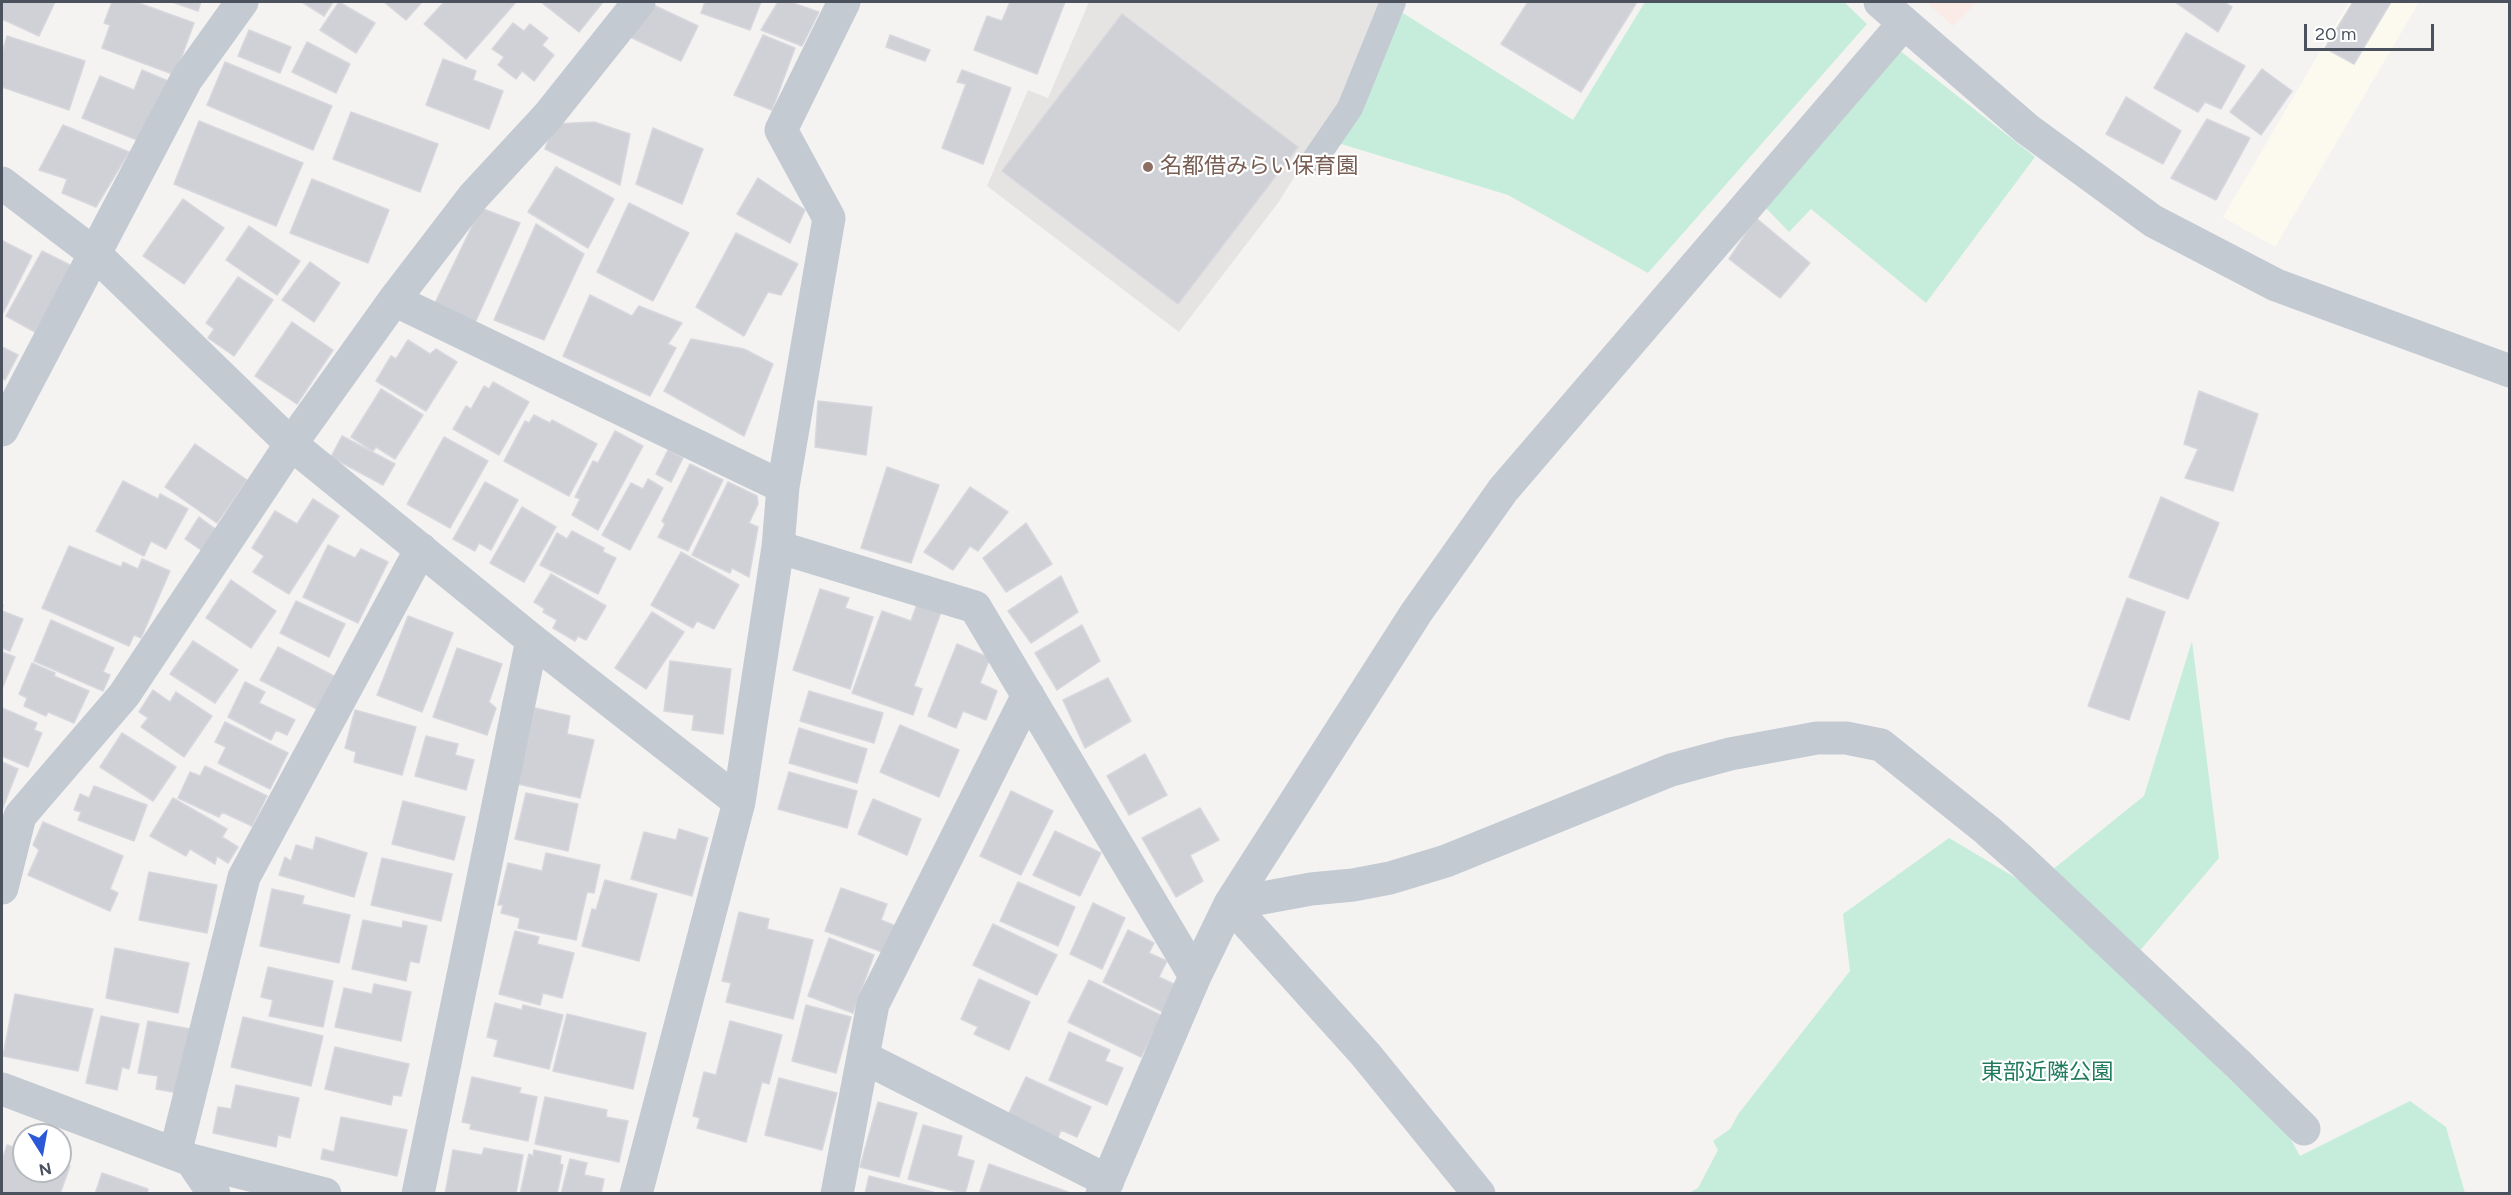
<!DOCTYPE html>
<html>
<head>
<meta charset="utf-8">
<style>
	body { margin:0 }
	#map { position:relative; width:2511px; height:1195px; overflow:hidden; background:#f4f3f2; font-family:Figtree,sans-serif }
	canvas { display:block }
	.frame { position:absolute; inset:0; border:3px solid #4b525e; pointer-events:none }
	.north { position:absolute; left:12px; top:1123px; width:60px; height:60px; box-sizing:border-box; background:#fff; border:2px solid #b7babf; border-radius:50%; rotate:169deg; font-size:16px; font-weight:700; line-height:24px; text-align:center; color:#4b525e }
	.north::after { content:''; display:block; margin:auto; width:21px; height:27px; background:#2a58d6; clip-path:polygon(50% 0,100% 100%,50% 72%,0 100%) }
	.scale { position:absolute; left:2304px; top:24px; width:130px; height:27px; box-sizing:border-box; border:3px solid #4b525e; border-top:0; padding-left:8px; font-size:18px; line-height:21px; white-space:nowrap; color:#4b525e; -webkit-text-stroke:4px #fff; paint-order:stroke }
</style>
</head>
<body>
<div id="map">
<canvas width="2511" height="1195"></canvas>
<div class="frame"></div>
<div class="north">N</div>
<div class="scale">20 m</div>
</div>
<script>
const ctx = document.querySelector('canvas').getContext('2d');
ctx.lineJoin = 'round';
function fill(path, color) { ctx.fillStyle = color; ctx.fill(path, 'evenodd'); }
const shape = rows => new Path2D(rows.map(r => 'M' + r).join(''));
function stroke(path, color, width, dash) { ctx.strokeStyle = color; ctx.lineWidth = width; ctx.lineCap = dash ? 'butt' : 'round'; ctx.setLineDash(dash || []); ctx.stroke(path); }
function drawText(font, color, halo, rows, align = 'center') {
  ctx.font = font + ' Figtree,"Noto Sans JP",sans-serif'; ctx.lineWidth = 4.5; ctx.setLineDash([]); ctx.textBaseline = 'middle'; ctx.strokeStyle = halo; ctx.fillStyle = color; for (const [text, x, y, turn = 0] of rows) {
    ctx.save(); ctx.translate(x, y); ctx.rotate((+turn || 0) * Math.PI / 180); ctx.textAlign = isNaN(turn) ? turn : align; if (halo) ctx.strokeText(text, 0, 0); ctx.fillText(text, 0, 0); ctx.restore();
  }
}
fill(shape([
	[2349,2,2419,2,2275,247,2223,217]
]), '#fcfaef');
fill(shape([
	[1089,2,1383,2,1343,99,1278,203,1179,332,987,186,1028,90,1048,98]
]), '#e5e4e3');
fill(shape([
	[1926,2,1977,2,1953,26]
]), '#faebe6');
fill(shape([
	[1645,2,1844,2,1867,24,1648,273,1508,195,1338,143,1403,13,1573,120],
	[1899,50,2035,157,1926,303,1811,209,1789,232,1766,208],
	[2192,641,2219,858,2120,974,2289,1136,2300,1156,2410,1101,2446,1127,2465,1193,1687,1194,1698,1188,1718,1150,1713,1141,1730,1129,1739,1113,1850,971,1843,914,1949,838,2031,887,2144,796]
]), '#c6eddb');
const building = shape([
	[2,2,55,2,39,36,2,19,2,2],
	[112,2,136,2,194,23,175,75,102,48,110,25,104,23,112,2],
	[172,2,201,2,198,11,172,2],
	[302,2,333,2,324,16,302,2],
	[339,2,375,23,356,53,320,30,339,2],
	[384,2,422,2,406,20,384,2],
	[444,2,516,2,466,59,424,24,444,2],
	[541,2,603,2,579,32,541,2],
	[647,2,698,26,681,61,628,36,647,2],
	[705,2,761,2,750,30,701,13,705,2],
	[778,2,790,2,819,12,802,46,761,30,778,2],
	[1010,2,1065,2,1037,74,974,50,987,16,1002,21,1010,2],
	[1528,2,1637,2,1581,92,1501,44,1528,2],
	[2175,2,2224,2,2232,7,2218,32,2175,2],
	[2353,2,2391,2,2354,64,2325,48,2353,2],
	[1122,14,1298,147,1178,304,1002,171,1122,14],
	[513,23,524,31,530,24,548,38,542,45,554,55,534,81,522,71,516,79,498,65,504,57,492,49,513,23],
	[249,30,291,47,280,73,238,56,249,30],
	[2186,33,2245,66,2221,109,2205,102,2198,112,2154,88,2186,33],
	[763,35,795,48,772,110,734,95,763,35],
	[890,35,930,50,925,61,886,47,890,35],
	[7,36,85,61,69,110,2,87,2,53,7,36],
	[307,42,350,64,336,93,292,72,307,42],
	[443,59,476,71,473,80,503,91,489,129,426,105,443,59],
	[225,62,332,106,313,150,207,105,225,62],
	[2262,69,2292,91,2261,135,2230,112,2262,69],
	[142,70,168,81,142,142,82,118,100,76,134,90,142,70],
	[962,70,1011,88,983,164,942,148,966,84,957,82,962,70],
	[2126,97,2181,131,2163,164,2106,134,2126,97],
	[351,112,438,144,420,192,333,159,351,112],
	[2207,119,2250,138,2216,200,2171,178,2207,119],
	[199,121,303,163,276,226,174,184,199,121],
	[594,122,630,134,620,185,545,149,554,124,594,122],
	[63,125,129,152,96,207,62,193,67,179,39,170,63,125],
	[653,128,703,149,682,204,636,184,653,128],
	[556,167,614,199,588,248,528,212,556,167],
	[758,178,805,210,790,243,737,214,758,178],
	[312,179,389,210,368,263,290,233,312,179],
	[183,199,224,228,184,284,143,256,183,199],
	[629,203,689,233,653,301,597,272,629,203],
	[481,208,520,223,474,325,433,307,481,208],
	[1756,218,1810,263,1780,298,1729,259,1756,218],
	[536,224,584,254,544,340,494,320,536,224],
	[249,226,300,261,277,295,226,260,249,226],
	[736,233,798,264,781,295,768,292,744,336,696,307,736,233],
	[3,241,32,256,2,315,2,245,3,241],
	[42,251,72,266,35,332,6,316,42,251],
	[310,262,340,283,314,322,282,300,310,262],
	[238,277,273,300,234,356,208,338,214,329,206,323,238,277],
	[590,295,632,316,639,306,682,323,668,344,676,348,650,396,563,356,590,295],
	[292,322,333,350,297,404,255,376,292,322],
	[691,339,744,349,773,364,744,436,664,391,691,339],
	[408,340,430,354,436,349,457,362,426,411,376,381,391,356,396,359,408,340],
	[2,347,18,355,5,380,2,378,2,347],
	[493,382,529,402,499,455,453,429,466,406,471,409,484,386,489,389,493,382],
	[381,389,423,415,395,459,376,447,373,451,351,437,381,389],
	[2199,391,2258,414,2233,491,2185,478,2198,449,2184,444,2199,391],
	[818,401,872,407,866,455,815,447,818,401],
	[534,415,550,423,552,420,597,444,569,496,504,461,525,421,529,423,534,415],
	[615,431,643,446,598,530,572,515,580,499,575,497,593,461,598,463,615,431],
	[342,436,395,464,383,485,331,457,342,436],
	[444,437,488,461,450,528,407,504,444,437],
	[195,444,247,480,217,523,165,487,195,444],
	[668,450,683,458,671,482,656,474,668,450],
	[690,464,723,480,688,551,658,537,665,524,662,521,690,464],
	[887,467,939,485,911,563,861,548,887,467],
	[648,479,663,488,630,550,602,535,631,483,643,489,648,479],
	[123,481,158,499,160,494,188,509,166,549,151,541,144,556,96,531,123,481],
	[485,482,518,500,491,550,479,543,475,551,453,539,485,482],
	[728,482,757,496,758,504,749,523,758,527,749,577,732,568,730,573,692,555,728,482],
	[970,487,1008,512,978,551,970,546,953,570,924,552,970,487],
	[2161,497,2219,523,2188,599,2129,577,2161,497],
	[313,499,339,516,289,594,253,572,264,556,252,548,275,511,297,524,313,499],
	[522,507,556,527,524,582,490,563,522,507],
	[199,517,218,531,204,552,185,539,199,517],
	[1026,523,1052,564,1006,592,983,558,1026,523],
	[572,531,604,548,603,552,616,558,598,594,540,565,557,533,567,539,572,531],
	[328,545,355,558,361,549,388,562,358,623,303,597,328,545],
	[69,546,121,567,123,562,138,569,142,559,170,571,141,638,134,635,129,646,42,608,69,546],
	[681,552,739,585,714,629,697,621,693,628,651,605,681,552],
	[551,574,606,606,586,640,578,636,575,641,553,628,557,620,543,612,545,609,534,602,551,574],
	[1061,576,1078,612,1031,643,1008,611,1061,576],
	[231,580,276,611,251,648,206,618,231,580],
	[820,589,849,598,845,608,873,617,850,689,793,670,820,589],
	[2127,598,2165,612,2129,720,2088,706,2127,598],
	[296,601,345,624,329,657,280,633,296,601],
	[917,604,941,612,914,686,922,689,913,715,852,693,882,611,911,621,917,604],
	[2,605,3,605,2,611,23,619,10,651,2,648,2,605],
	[652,612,684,632,646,689,615,668,652,612],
	[408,616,453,633,422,712,377,695,408,616],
	[51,620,114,648,103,672,110,675,103,691,34,661,51,620],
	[1082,625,1100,661,1057,690,1035,653,1082,625],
	[193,641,238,670,215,703,170,674,193,641],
	[957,644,990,658,980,683,997,691,986,720,963,711,956,728,928,716,957,644],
	[278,647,334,676,317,709,260,680,278,647],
	[457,648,502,664,489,702,496,708,487,735,433,717,457,648],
	[2,652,15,657,2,689,2,652],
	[670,661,731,669,723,734,692,730,694,715,664,711,670,661],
	[32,663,55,673,54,676,89,691,74,723,48,712,46,716,24,706,27,698,19,694,32,663],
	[1108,678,1131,721,1085,748,1063,700,1108,678],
	[245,682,265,692,259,703,295,720,287,735,276,730,271,740,228,717,245,682],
	[153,690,170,702,176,692,212,716,184,757,141,727,148,718,139,712,153,690],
	[809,691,883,713,874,743,800,721,809,691],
	[2,708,37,723,34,730,42,733,28,767,2,756,2,708],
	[535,708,570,716,567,734,594,740,580,798,518,784,535,708],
	[355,710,416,727,402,775,354,762,356,752,345,748,355,710],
	[225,722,288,753,270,789,218,763,226,747,215,742,225,722],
	[900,725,959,750,939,797,880,772,900,725],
	[799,728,867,749,857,783,789,763,799,728],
	[122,733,176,767,153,801,100,767,122,733],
	[426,736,458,744,455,755,474,760,466,790,415,776,426,736],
	[1145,754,1167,795,1129,815,1107,776,1145,754],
	[2,762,18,769,2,810,2,762],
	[205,766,267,796,252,826,222,812,219,817,178,798,190,772,200,776,205,766],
	[789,772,857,791,847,828,778,809,789,772],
	[94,786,147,805,134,841,78,820,81,812,74,810,80,794,89,798,94,786],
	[1011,791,1053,811,1021,875,980,856,1011,791],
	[526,793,578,804,568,851,515,839,526,793],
	[173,798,227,829,222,837,238,847,228,863,217,856,215,864,190,849,186,856,150,836,173,798],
	[873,799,921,819,907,855,858,834,873,799],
	[403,801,465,817,454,860,392,844,403,801],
	[1200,808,1219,840,1190,855,1203,881,1176,897,1142,838,1200,808],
	[43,822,123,856,110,889,118,893,110,911,28,875,39,850,33,845,43,822],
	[679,829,708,838,692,896,631,879,644,832,676,840,679,829],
	[1055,831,1101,853,1080,896,1033,875,1055,831],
	[316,837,367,853,354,897,279,875,285,857,291,861,296,845,313,850,316,837],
	[546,853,600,865,594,893,587,892,576,940,518,928,520,918,501,913,503,905,498,905,508,863,542,871,546,853],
	[382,858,452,874,441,921,371,905,382,858],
	[149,872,217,885,207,933,139,920,149,872],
	[605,880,657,894,639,961,582,946,592,909,596,910,605,880],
	[1018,882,1075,907,1058,946,1000,921,1018,882],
	[841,888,887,904,881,920,896,926,885,953,825,931,841,888],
	[272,889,304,896,302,904,350,915,339,963,260,946,272,889],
	[1093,903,1125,918,1102,969,1070,954,1093,903],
	[739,912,769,919,767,929,813,940,793,1019,726,1002,731,983,722,981,739,912],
	[363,920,402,928,403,921,427,926,419,963,410,961,406,981,352,969,363,920],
	[993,924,1057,955,1037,995,973,965,993,924],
	[1128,930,1154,943,1149,953,1167,961,1159,977,1178,986,1165,1013,1103,982,1128,930],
	[515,931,539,937,537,944,574,953,562,998,543,993,540,1005,499,994,515,931],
	[829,938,874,955,853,1013,808,996,829,938],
	[115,948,189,963,178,1013,106,998,115,948],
	[268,967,333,981,323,1027,269,1016,273,1000,261,997,268,967],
	[979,979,1030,1002,1009,1050,974,1034,978,1027,961,1019,979,979],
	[1089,980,1162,1016,1141,1057,1068,1022,1089,980],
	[374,984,411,992,401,1041,335,1027,344,988,372,994,374,984],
	[15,994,93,1009,78,1071,3,1056,15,994],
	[495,1003,522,1010,523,1005,563,1015,549,1069,494,1056,498,1040,487,1037,495,1003],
	[806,1005,851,1017,836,1073,792,1061,806,1005],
	[567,1014,646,1033,633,1089,553,1071,567,1014],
	[101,1016,139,1024,129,1069,122,1067,117,1090,86,1083,101,1016],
	[243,1017,323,1036,311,1086,231,1067,243,1017],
	[148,1021,190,1029,178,1093,156,1089,158,1076,138,1073,148,1021],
	[730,1021,782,1035,769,1084,762,1082,746,1142,697,1128,700,1118,693,1116,704,1072,716,1075,730,1021],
	[1069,1032,1110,1050,1105,1061,1123,1068,1107,1105,1049,1080,1069,1032],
	[335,1047,409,1064,401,1096,393,1095,391,1105,325,1089,335,1047],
	[472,1077,521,1088,519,1093,537,1097,528,1141,470,1129,471,1124,462,1122,472,1077],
	[1026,1077,1091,1107,1077,1137,1061,1130,1057,1140,1007,1117,1026,1077],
	[779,1078,837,1093,822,1150,765,1135,779,1078],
	[236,1085,299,1098,290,1138,278,1135,276,1147,213,1133,218,1107,231,1109,236,1085],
	[545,1097,607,1110,606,1117,628,1121,619,1162,535,1144,545,1097],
	[878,1102,917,1113,899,1177,860,1167,878,1102],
	[341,1117,407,1130,397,1176,321,1159,323,1149,334,1152,341,1117],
	[923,1125,962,1136,957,1156,974,1161,965,1194,908,1179,923,1125],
	[7,1145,24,1150,24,1171,60,1171,60,1162,70,1166,60,1194,2,1194,2,1161,7,1145],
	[484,1148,523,1155,516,1194,445,1194,453,1150,482,1155,484,1148],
	[534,1150,561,1156,560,1164,563,1165,557,1194,520,1194,529,1154,533,1156,534,1150],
	[570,1159,587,1163,584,1175,604,1179,601,1194,561,1194,570,1159],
	[989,1164,1068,1192,1067,1194,979,1194,989,1164],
	[102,1173,148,1189,147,1194,95,1194,102,1173],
	[869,1176,933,1192,932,1194,865,1194,869,1176]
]);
fill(building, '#cfd1d6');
stroke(building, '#d7d7dd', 1.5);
stroke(shape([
	[1313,162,1350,108,1393,2]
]), '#c4cad2', 26);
stroke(shape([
	[2,183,95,254,291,444,532,640,739,802],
	[394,300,783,487],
	[2,430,186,80,242,2],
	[778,547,975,607,1195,976],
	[2,888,20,816,124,695,291,444,394,300,473,197,548,116,639,2],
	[1230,904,1311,889,1353,885,1390,878,1446,861,1671,770,1730,754,1817,738,1846,738,1881,745,1987,830,2020,859,2239,1065,2304,1129],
	[1230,904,1366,1055,1479,1194],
	[863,1057,1108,1181],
	[2,1089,191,1160,325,1194],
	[175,1154,244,877,421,549],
	[191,1160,214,1194],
	[418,1194,532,640],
	[636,1194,739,802,778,547,783,487,829,218,781,130,844,2],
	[837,1194,873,1004,1028,695],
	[1102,1194,1195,976,1230,904,1416,613,1503,490,1904,23]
]), '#c4cad2', 33);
stroke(shape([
	[1880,2,2027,129,2153,221,2276,285,2510,371]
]), '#c4cad2', 33);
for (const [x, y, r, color] of [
	[1148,167,6,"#8d6e63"]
]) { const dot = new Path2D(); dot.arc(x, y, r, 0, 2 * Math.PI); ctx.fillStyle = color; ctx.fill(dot); stroke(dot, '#fff', 2); }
drawText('22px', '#785e54', '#fff', [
	["名都借みらい保育園",1160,167]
], 'left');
drawText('22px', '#207b5d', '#fff', [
	["東部近隣公園",2047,1073]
]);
</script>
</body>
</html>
